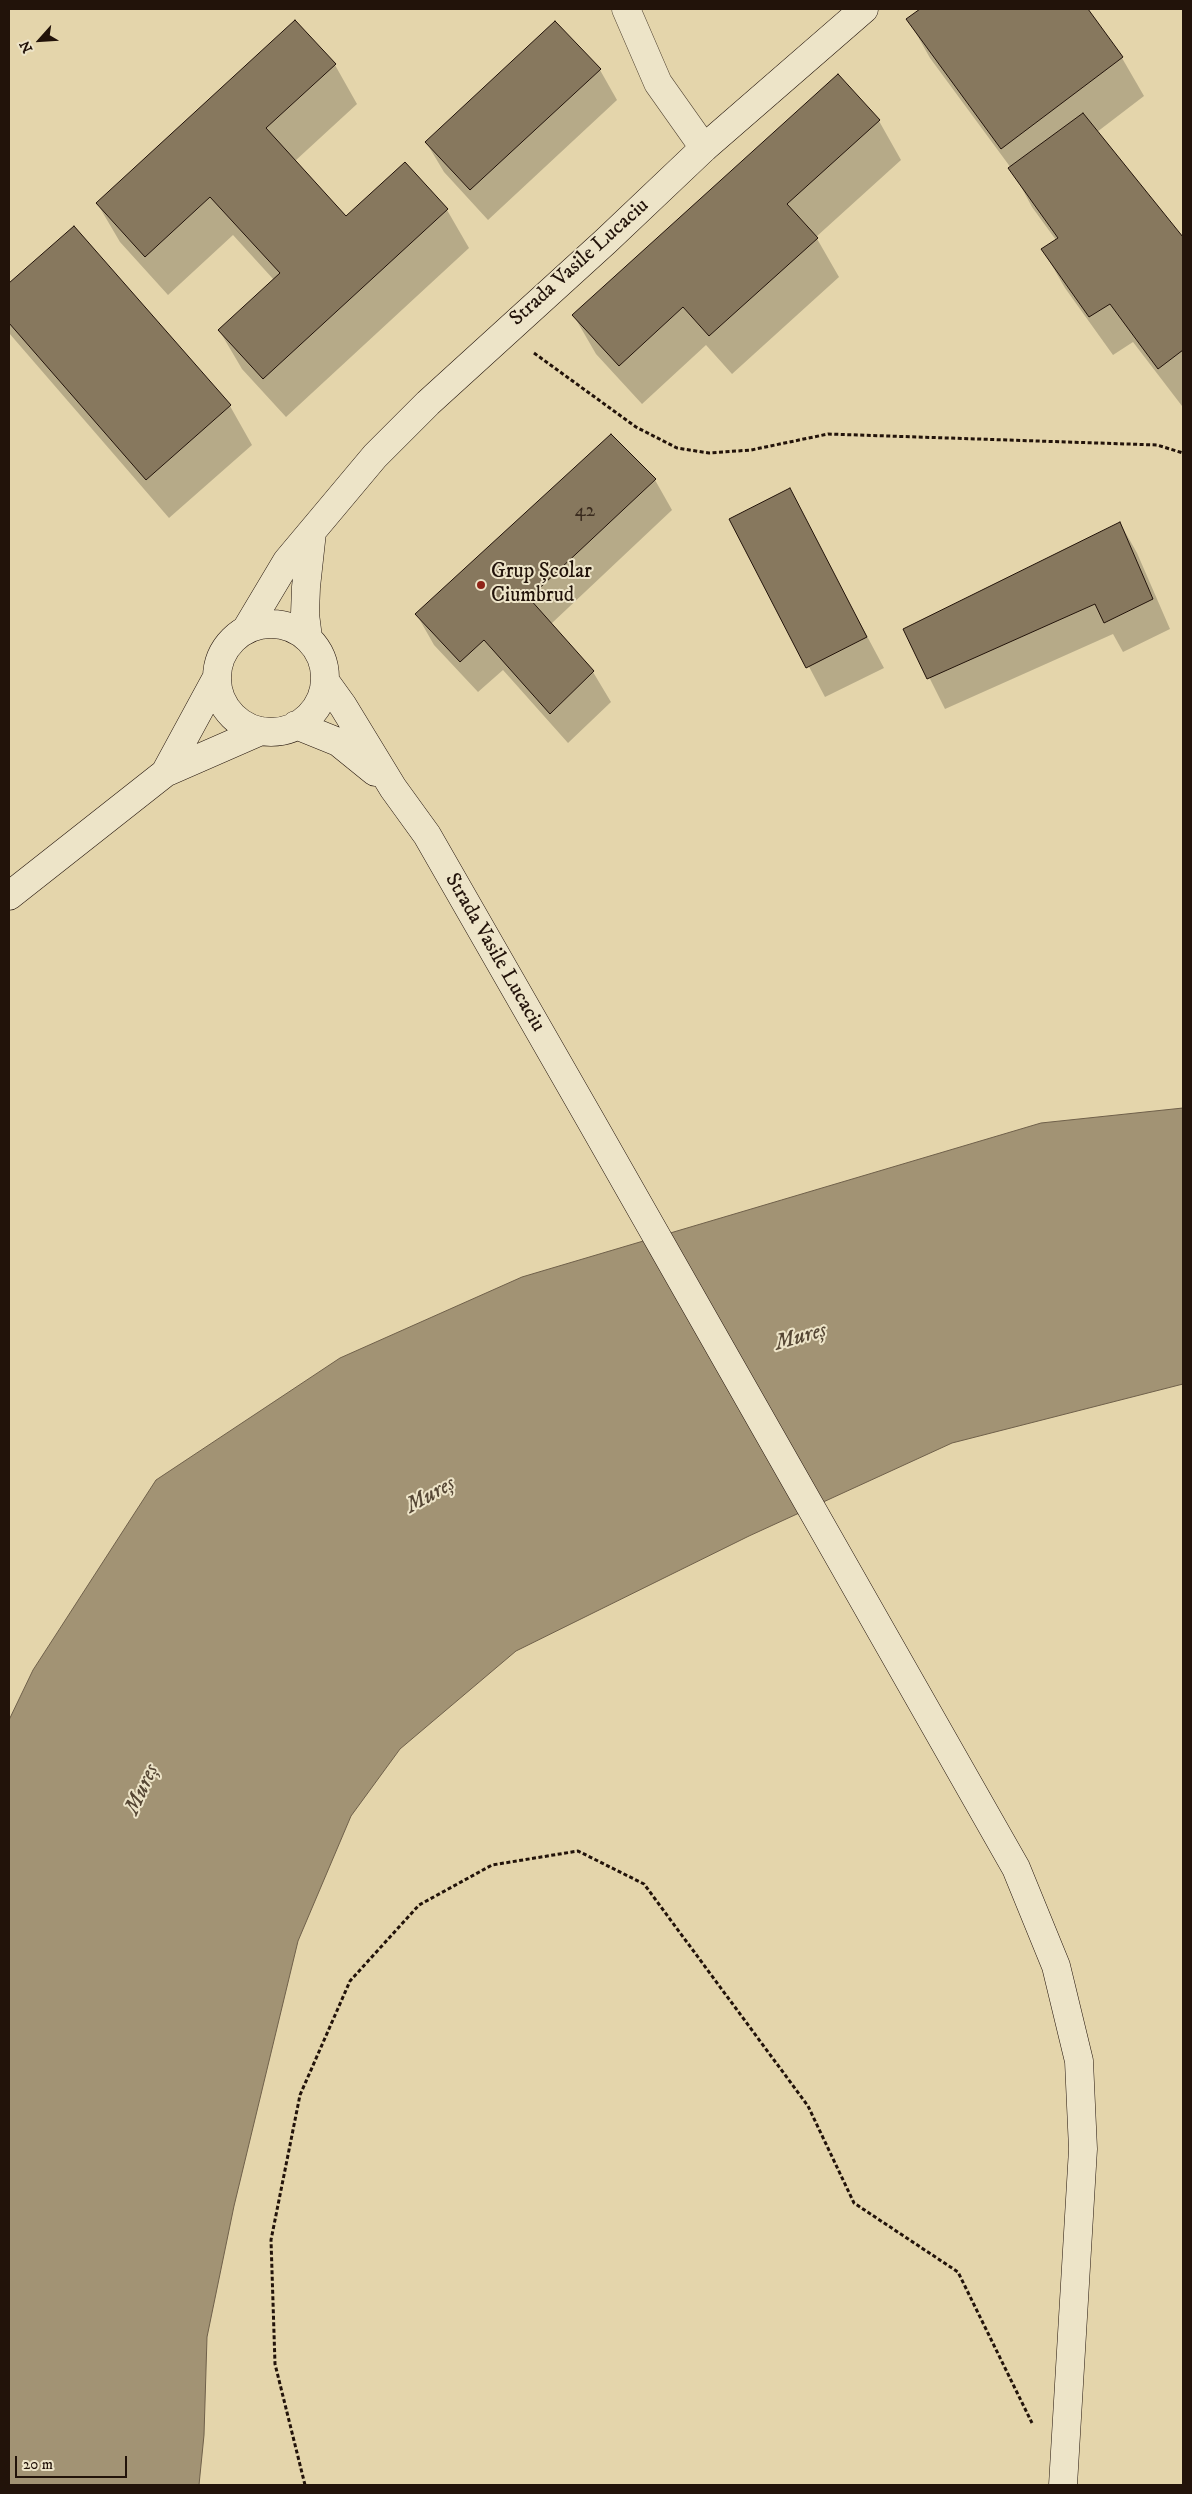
<!DOCTYPE html>
<html>
<head>
<meta charset="utf-8">
<style>
	body { margin:0 }
	#map { position:relative; width:1192px; height:2494px; overflow:hidden; background:#e4d5ab; font-family:"IM FELL DW Pica",serif }
	canvas { display:block }
	.frame { position:absolute; inset:0; border:10px solid #22130a; pointer-events:none }
	.north { position:absolute; left:15px; top:15px; width:50px; height:50px; -webkit-text-stroke:4px #ede4c8; paint-order:stroke; rotate:244deg; font-size:14px; font-weight:700; line-height:20px; text-align:center; color:#22130a }
	.north::after { content:''; display:block; margin:auto; width:18px; height:22px; background:#22130a; clip-path:polygon(50% 0,100% 100%,50% 72%,0 100%) }
	.scale { position:absolute; left:15px; top:2456px; width:112px; height:22px; box-sizing:border-box; border:2px solid #22130a; border-top:0; padding-left:6px; font-size:15px; line-height:18px; white-space:nowrap; color:#22130a; -webkit-text-stroke:4px #ede4c8; paint-order:stroke }
</style>
</head>
<body>
<div id="map">
<canvas width="1192" height="2494"></canvas>
<div class="frame"></div>
<div class="north">N</div>
<div class="scale">20 m</div>
</div>
<script>
const ctx = document.querySelector('canvas').getContext('2d');
ctx.lineJoin = 'round';
function fill(path, color) { ctx.fillStyle = color; ctx.fill(path, 'evenodd'); }
const shape = rows => new Path2D(rows.map(r => 'M' + r).join(''));
function stroke(path, color, width, dash) { ctx.strokeStyle = color; ctx.lineWidth = width; ctx.lineCap = dash ? 'butt' : 'round'; ctx.setLineDash(dash || []); ctx.stroke(path); }
function drawText(font, color, halo, rows, align = 'center') {
  ctx.font = font + ' "IM FELL DW Pica",serif'; ctx.lineWidth = 4; ctx.setLineDash([]); ctx.textBaseline = 'middle'; ctx.strokeStyle = halo; ctx.fillStyle = color; for (const [text, x, y, turn = 0] of rows) {
    ctx.save(); ctx.translate(x, y); ctx.rotate((+turn || 0) * Math.PI / 180); ctx.textAlign = isNaN(turn) ? turn : align; if (halo) ctx.strokeText(text, 0, 0); ctx.fillText(text, 0, 0); ctx.restore();
  }
}
const water = shape([
	[1183,1108,1183,1384,952,1443,749,1536,516,1651,400,1749,351,1816,298,1941,234,2206,207,2337,204,2435,199,2485,9,2485,9,1720,33,1670,156,1480,340,1358,522,1277,1041,1123,1183,1108]
]);
fill(water, '#a29374');
stroke(water, '#6f604a', 1);
fill(shape([
	[922,9,1086,9,1122,58,1144,96,1097,132,1183,238,1182,406,1133,342,1113,355,1065,288,1043,250,1056,240,1032,207,1011,168,930,58,908,19],
	[295,21,335,65,357,104,295,161,346,217,447,210,469,248,286,417,242,369,219,330,274,280,233,235,168,295,120,242,97,203],
	[600,70,617,100,488,220,444,172,426,142],
	[879,121,901,160,816,237,839,277,732,374,706,345,642,404,596,354,574,316],
	[74,228,230,406,252,445,169,518,9,333,9,285],
	[655,480,672,510,551,624,593,672,611,702,568,743,503,670,478,692,434,645,417,615],
	[789,490,884,668,825,697,731,519],
	[1120,523,1137,553,1170,629,1123,652,1113,634,945,709,905,629]
]), '#0003');
const building = shape([
	[920,9,1088,9,1123,57,1001,149,906,19,920,9],
	[295,20,336,64,266,128,346,216,405,162,448,209,263,379,218,330,280,273,210,197,145,257,96,203,295,20],
	[555,21,601,69,470,190,425,142,555,21],
	[838,74,880,120,787,204,818,238,709,336,683,307,619,366,572,315,838,74],
	[1083,113,1183,237,1183,350,1158,369,1110,304,1089,317,1041,249,1058,238,1008,168,1083,113],
	[74,226,231,405,146,480,9,323,9,283,74,226],
	[611,434,656,479,529,598,594,671,550,714,484,640,460,662,415,614,611,434],
	[790,488,867,637,806,668,729,519,790,488],
	[1120,522,1153,599,1104,623,1095,604,927,679,903,629,1120,522]
]);
fill(building, '#87785e');
stroke(building, '#22130a', 1);
const street = shape([
	[626,9,658,83,704,148]
]);
const secondary = shape([
	'217 678a54 54 0 1 1 108 0a54 54 0 1 1-108 0Z',
	[247,628,287,561,375,456,428,403,606,241,704,148,864,9],
	[308,638,305,614,306,587,312,532],
	[325,681,343,706,393,788,427,835,591,1121,1016,1868,1056,1966,1079,2061,1083,2149,1063,2485],
	[296,725,338,742,375,772],
	[165,773,216,679],
	[9,896,165,773,261,731]
]);
stroke(street, '#524432', 29);
stroke(secondary, '#22130a', 29);
stroke(shape([
	[534,353,636,427,677,448,709,453,751,450,828,434,1157,445,1183,453],
	[305,2485,275,2364,271,2240,300,2095,350,1981,419,1905,492,1865,578,1851,644,1884,808,2106,854,2203,958,2272,1032,2423]
]), '#22130a', 3, [4, 2.5]);
stroke(street, '#ede4c8', 28);
stroke(secondary, '#ede4c8', 28);
for (const [x, y, r, color] of [
	[481,585,5,"#8f2418"]
]) { const dot = new Path2D(); dot.arc(x, y, r, 0, 2 * Math.PI); ctx.fillStyle = color; ctx.fill(dot); stroke(dot, '#ede4c8', 2); }
drawText('19px', '#3b2c1f', null, [
	["42",585,512]
]);
drawText('21px', '#22130a', '#ede4c8', [
	["Strada Vasile Lucaciu",580,263,-42],
	["Strada Vasile Lucaciu",494,953,60]
]);
drawText('21px', '#22130a', '#ede4c8', [
	["Grup Școlar",491,573],
	["Ciumbrud",491,597]
], 'left');
drawText('italic 22px', '#554634', '#ede4c8', [
	["Mureș",801,1338,-16],
	["Mureș",431,1496,-30],
	["Mureș",143,1790,-66]
]);
</script>
</body>
</html>
